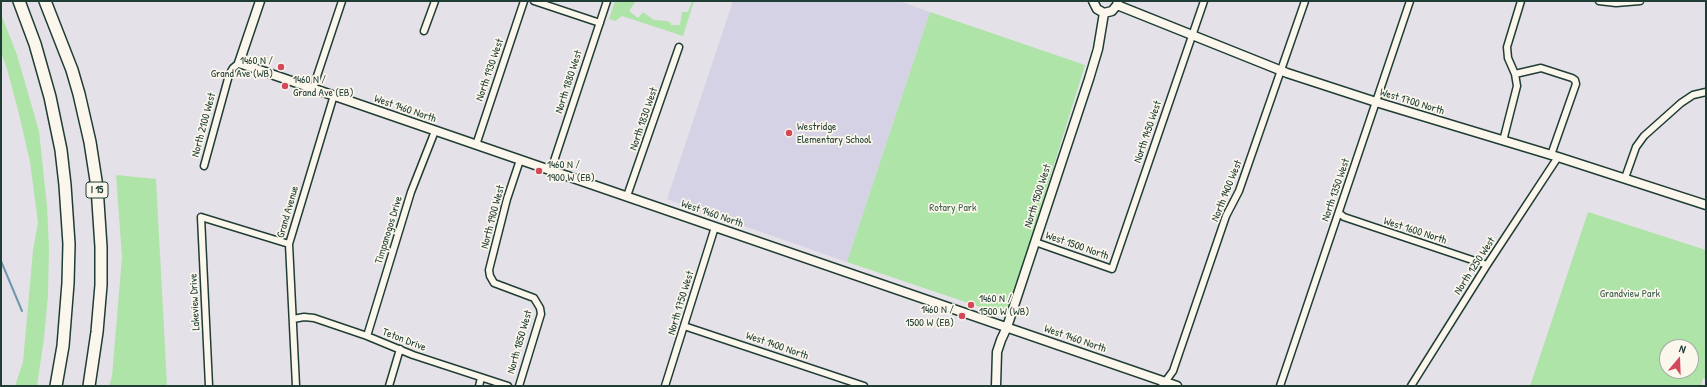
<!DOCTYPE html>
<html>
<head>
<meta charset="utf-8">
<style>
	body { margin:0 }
	#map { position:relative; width:1707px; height:387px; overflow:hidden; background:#e5e1e8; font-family:"Patrick Hand",sans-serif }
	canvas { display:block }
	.frame { position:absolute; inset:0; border:2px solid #1f3d34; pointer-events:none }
	.north { position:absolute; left:1659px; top:339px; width:40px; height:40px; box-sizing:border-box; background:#fbf7ec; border:1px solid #a3ada2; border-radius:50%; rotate:19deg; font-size:11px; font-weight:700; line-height:16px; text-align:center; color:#1f3d34 }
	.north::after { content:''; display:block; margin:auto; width:14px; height:18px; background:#d1495b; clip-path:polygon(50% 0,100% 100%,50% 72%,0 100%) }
</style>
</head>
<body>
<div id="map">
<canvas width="1707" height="387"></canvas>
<div class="frame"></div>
<div class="north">N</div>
</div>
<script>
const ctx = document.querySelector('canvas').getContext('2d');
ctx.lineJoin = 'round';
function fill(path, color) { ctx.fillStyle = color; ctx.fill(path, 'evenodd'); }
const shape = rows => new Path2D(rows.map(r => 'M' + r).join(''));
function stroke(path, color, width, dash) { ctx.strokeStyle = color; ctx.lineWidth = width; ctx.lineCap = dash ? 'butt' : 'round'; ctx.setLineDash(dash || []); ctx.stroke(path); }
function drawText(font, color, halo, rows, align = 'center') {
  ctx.font = font + ' "Patrick Hand",sans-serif'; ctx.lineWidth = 3.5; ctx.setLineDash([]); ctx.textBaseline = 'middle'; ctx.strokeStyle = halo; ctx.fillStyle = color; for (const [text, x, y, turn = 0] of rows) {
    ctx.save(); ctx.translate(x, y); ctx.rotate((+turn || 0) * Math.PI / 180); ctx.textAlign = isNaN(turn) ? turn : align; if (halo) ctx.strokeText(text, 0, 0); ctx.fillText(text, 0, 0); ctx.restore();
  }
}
fill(shape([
	[733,1,899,1,930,12,847,262,667,199]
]), '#d6d2e5');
fill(shape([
	[615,1,636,1,629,11,638,18,643,12,654,20,667,21,671,23,671,25,680,25,682,12,688,12,692,1,694,1,683,36,622,16,615,21,609,19],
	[930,12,1085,65,1007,316,847,262],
	[1,14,17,55,39,131,47,206,49,247,48,295,44,338,37,386,15,386,23,362,33,250,38,223,30,162,19,114,7,69,1,52],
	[116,175,156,179,167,386,109,386,112,376,122,257],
	[1588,212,1706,250,1706,379,1703,378,1701,386,1530,386],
	[1667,347,1691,347,1691,371,1667,371]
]), '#aee4a7');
stroke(shape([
	[1,261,22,311]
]), '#6c99ad', 2);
const minor = shape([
	[534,1,600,23],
	[1599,1,1616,3,1640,1],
	[424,31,435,1],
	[1515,74,1541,68,1572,78,1575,80,1576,84,1551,155],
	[313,88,342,1],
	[1503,141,1517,86,1515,74,1508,58,1507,47,1521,1],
	[476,145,524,1],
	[204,166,229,75,233,68,239,63],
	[551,170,607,1],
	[1625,178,1636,147,1644,136,1681,103,1693,95,1706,92],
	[627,196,679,47],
	[1339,213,1344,217,1487,265],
	[1035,242,1112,269,1204,1],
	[293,319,304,317,314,318,367,336,413,355,508,386],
	[684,326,864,386],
	[367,336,411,192,435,131],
	[209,386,201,217,289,244],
	[296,386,289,244,334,95],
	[389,386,400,349],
	[479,386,481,378],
	[519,386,541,314,540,308,534,298,494,283,490,276,489,270,507,199,520,160],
	[665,386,715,227],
	[1162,386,1173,371,1226,216,1239,191,1305,1],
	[1280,386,1410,1],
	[1411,386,1487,265,1558,157]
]);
const tertiary = shape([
	[260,1,239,63,1177,386],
	[1093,1,1097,9,1104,13,1112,11,1117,5,1118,1],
	[1117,5,1287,73,1376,102,1558,157,1706,205],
	[996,386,997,352,1001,340,1007,327,1089,79,1098,49,1104,13]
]);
const motorway = shape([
	[19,1,35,44,50,97,61,150,65,185,69,244,68,283,63,346,56,386],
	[45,1,72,70,79,94,90,142,97,187,101,247,101,285,97,332,89,386]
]);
stroke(minor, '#1f3d34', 9);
stroke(tertiary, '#1f3d34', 11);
stroke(motorway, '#1f3d34', 14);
stroke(minor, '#fbf7ec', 6);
stroke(tertiary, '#fbf7ec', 8);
stroke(motorway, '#fbf7ec', 11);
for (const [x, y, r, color] of [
	[281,67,4,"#d1495b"],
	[285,86,4,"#d1495b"],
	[789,133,4,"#d1495b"],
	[539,171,4,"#d1495b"],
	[971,305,4,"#d1495b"],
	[962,316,4,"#d1495b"]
]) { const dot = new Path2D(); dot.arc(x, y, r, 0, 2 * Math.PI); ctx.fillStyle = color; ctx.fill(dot); stroke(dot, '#fbf7ec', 1.5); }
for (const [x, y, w] of [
	[97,190,22]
]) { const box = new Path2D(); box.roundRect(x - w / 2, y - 8, w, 16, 3); ctx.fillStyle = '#fbf7ec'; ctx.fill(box); stroke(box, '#1f3d34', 1); }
drawText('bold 10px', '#1f3d34', null, [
	["I 15",97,190]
]);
drawText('11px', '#1f3d34', '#fbf7ec', [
	["1460 N /",273,61,"right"],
	["Grand Ave (WB)",273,74,"right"],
	["1460 N /",293,80],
	["Grand Ave (EB)",293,93],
	["Westridge",797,127],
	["Elementary School",797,140],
	["1460 N /",547,165],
	["1900 W (EB)",547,178],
	["1460 N /",979,299],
	["1500 W (WB)",979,312],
	["1460 N /",954,310,"right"],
	["1500 W (EB)",954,323,"right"]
], 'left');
drawText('11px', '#1f3d34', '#fbf7ec', [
	["North 1930 West",490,70,-71],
	["North 1880 West",569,82,-72],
	["West 1700 North",1412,102,17],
	["West 1460 North",405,109,19],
	["North 1830 West",644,119,-71],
	["North 2100 West",204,125,-75],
	["North 1450 West",1148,132,-71],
	["North 1350 West",1336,190,-71],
	["North 1400 West",1227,191,-68],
	["North 1500 West",1038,196,-72],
	["Grand Avenue",288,212,-74],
	["West 1460 North",712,214,19],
	["North 1900 West",493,217,-75],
	["Timpanogos Drive",389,230,-73],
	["West 1600 North",1415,231,18],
	["West 1500 North",1077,246,19],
	["North 1250 West",1475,266,-57],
	["Lakeview Drive",195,302,-93],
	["North 1750 West",681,303,-73],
	["West 1460 North",1075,339,19],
	["Teton Drive",404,340,21],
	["North 1850 West",520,342,-74],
	["West 1400 North",777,346,19]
]);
drawText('11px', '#3c5e4b', '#fbf7ec', [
	["Rotary Park",953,208],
	["Grandview Park",1630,294]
]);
</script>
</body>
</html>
